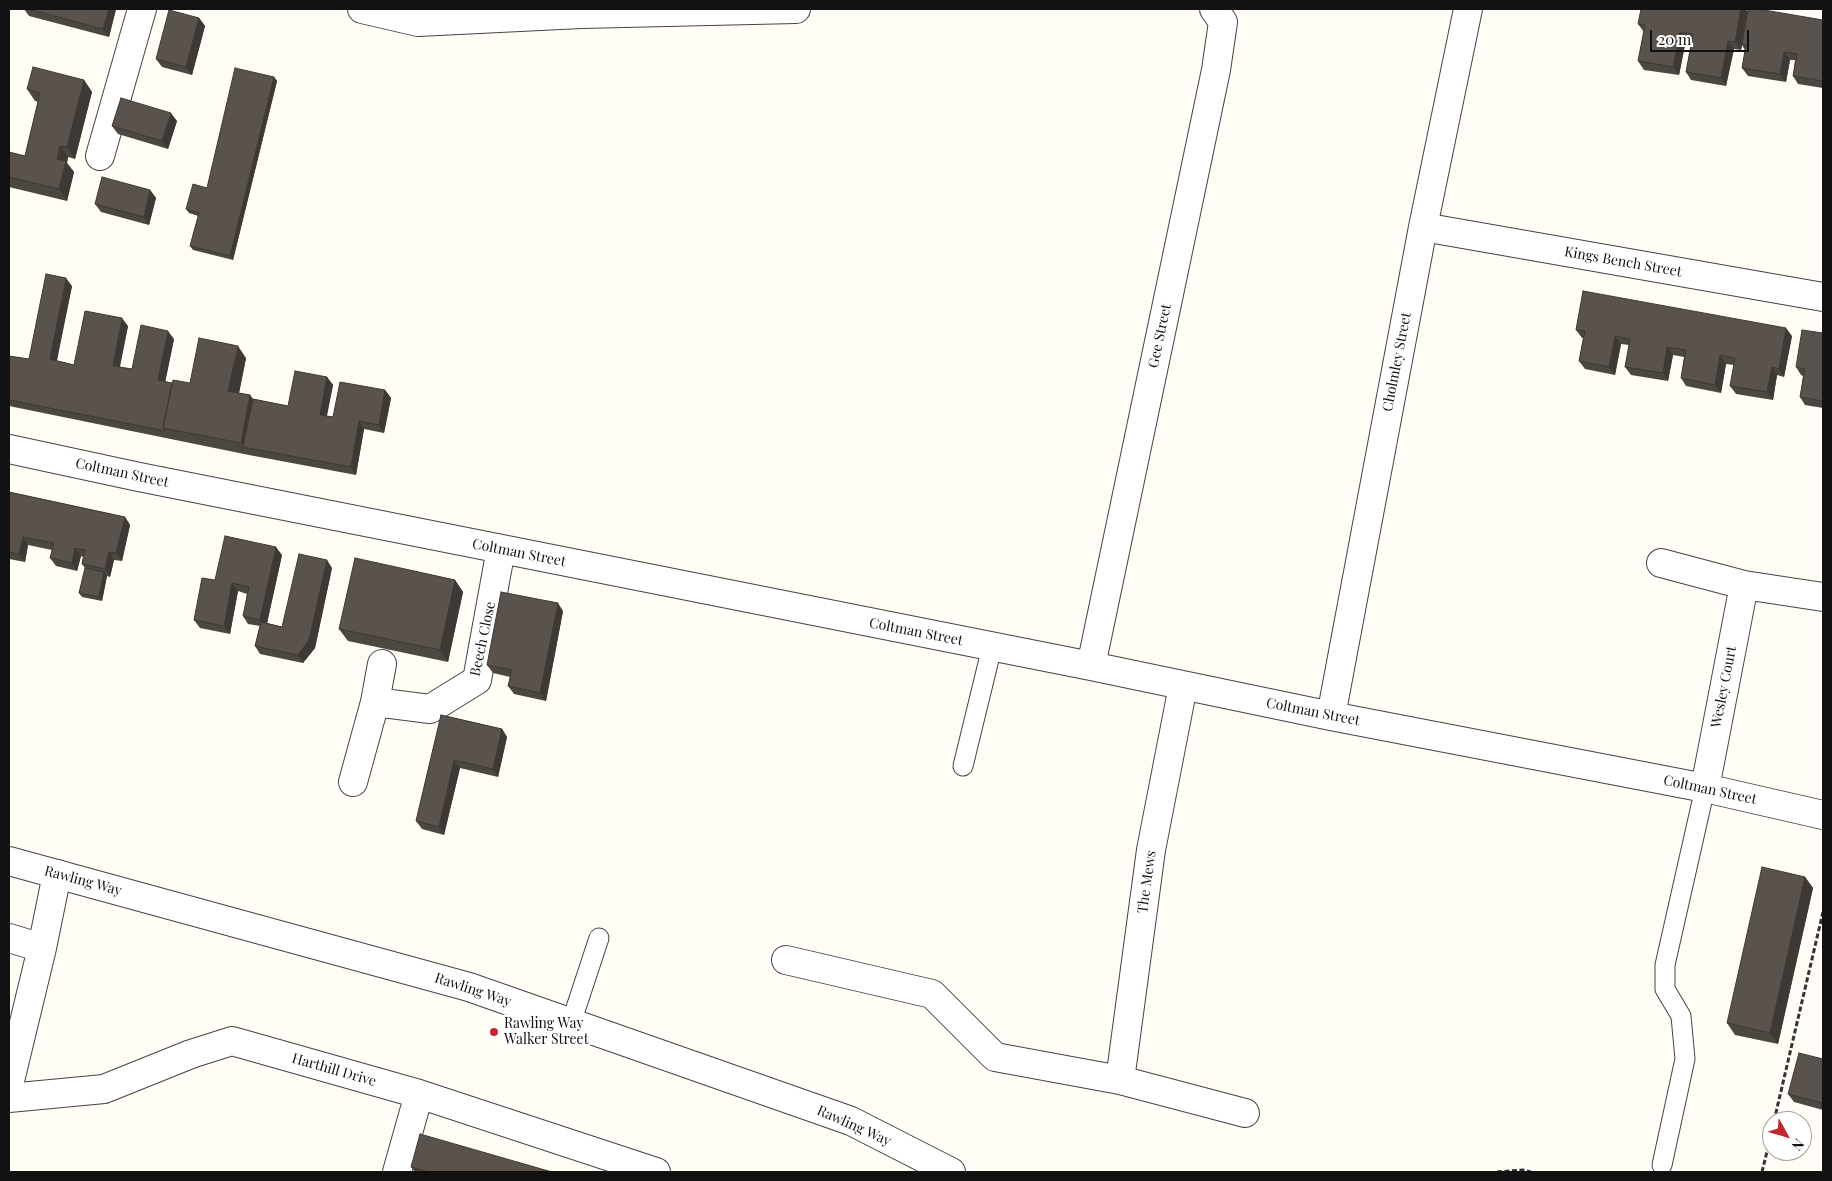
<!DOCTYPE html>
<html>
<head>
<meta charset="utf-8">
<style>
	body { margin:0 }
	#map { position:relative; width:1832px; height:1181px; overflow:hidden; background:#fffdf5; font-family:"Playfair Display",serif }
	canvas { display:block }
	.frame { position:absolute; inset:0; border:10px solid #111; pointer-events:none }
	.north { position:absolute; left:1762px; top:1111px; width:50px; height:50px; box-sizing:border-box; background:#fff; border:1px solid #a0a0a0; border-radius:50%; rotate:129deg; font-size:14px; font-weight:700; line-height:20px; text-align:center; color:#111 }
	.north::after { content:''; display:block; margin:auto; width:18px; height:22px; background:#c4262e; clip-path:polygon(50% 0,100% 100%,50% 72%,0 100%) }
	.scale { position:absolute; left:1650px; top:30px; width:99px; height:22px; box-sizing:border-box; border:2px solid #111; border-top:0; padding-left:6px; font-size:15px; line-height:18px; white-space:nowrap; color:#111; -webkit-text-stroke:4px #fff; paint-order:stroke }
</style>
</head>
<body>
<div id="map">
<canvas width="1832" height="1181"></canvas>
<div class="frame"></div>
<div class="north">N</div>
<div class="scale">20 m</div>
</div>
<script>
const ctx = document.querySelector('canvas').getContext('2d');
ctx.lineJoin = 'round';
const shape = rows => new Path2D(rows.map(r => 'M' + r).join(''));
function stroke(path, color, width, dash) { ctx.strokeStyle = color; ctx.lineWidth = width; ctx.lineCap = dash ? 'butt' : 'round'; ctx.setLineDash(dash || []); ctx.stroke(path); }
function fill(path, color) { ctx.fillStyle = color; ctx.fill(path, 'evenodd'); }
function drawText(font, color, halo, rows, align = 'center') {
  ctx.font = font + ' "Playfair Display",serif'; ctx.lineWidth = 5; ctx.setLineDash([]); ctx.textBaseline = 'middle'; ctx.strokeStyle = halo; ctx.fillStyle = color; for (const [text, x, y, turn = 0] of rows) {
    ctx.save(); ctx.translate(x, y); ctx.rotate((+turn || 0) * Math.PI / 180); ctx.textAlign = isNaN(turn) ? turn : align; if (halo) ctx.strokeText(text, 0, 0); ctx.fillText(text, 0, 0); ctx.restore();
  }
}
const service = shape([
	[963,766,992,647],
	[571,1023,599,938],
	[1662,1165,1685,1059,1681,1016,1665,989,1665,965,1705,788]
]);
const minor = shape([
	[362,9,418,22,581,14,796,9],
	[100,156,142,9],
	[1423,227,1823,297],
	[9,449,139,477,1091,666,1331,716,1705,788,1823,815],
	[1661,563,1744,585,1823,597],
	[1091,666,1216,70,1223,22,1214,9],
	[375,702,430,709,477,680,501,549],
	[1331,716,1423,227,1468,9],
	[353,782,375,702,382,664],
	[1705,788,1744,585],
	[9,938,42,948],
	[786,960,932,994,995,1057,1120,1080,1245,1113],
	[1120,1080,1151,850,1183,686],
	[9,1085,42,948,57,874],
	[9,1098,104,1089,191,1054,232,1041,419,1094,656,1172],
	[397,1172,419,1094]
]);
const tertiary = shape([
	[9,861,469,987,851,1121,951,1172]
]);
stroke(service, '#444', 21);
stroke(minor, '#444', 30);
stroke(tertiary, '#444', 30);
stroke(shape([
	[1774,1121,1823,912],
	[1497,1172,1523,1170,1531,1172],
	[1762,1172,1772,1131]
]), '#333', 3, [5, 2.5]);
stroke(service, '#fff', 19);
stroke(minor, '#fff', 28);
stroke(tertiary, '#fff', 28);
fill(shape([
	[24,9,116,9,109,37,29,16],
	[1745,9,1748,12,1823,20,1823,88,1798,84,1793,76,1795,60,1790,60,1786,82,1748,76,1742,68,1745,50,1742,45,1741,50,1734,49,1726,86,1691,80,1686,72,1692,41,1686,40,1679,75,1644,70,1638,61,1644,32,1638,24],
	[199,18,205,26,192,75,162,67,156,59],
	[274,77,277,81,233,260,193,250,190,246,198,216,189,213,186,209,207,188],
	[84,80,92,92,75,159,68,157,67,163,74,172,67,201,9,187,9,152,25,156,38,102,35,101,27,89],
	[177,121,168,149,118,134,112,126],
	[150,190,156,198,149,225,101,212,95,204],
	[72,286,57,361,74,365,128,326,120,367,132,369,174,339,165,382,172,383,190,383,246,358,239,393,250,395,253,399,288,406,327,377,333,385,327,416,333,417,385,390,391,398,384,433,364,429,356,475,249,455,9,406,9,356,29,359],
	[1576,330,1792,336,1784,377,1777,375,1773,400,1736,394,1730,386,1734,365,1726,364,1721,393,1686,386,1681,378,1684,357,1673,355,1668,381,1631,375,1625,367,1629,345,1621,344,1615,375,1585,369,1579,361,1583,338,1582,338],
	[1823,333,1823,408,1805,405,1800,397,1803,376,1801,375,1796,367],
	[9,492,125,517,130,525,122,561,114,560,110,577,107,576,102,601,82,597,79,593,85,568,82,564,83,557,81,556,77,571,56,566,50,558,52,550,28,545,25,562,9,559],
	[282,555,267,623,282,627,332,568,315,648,303,663,260,654,255,646,260,626,248,624,243,616,247,594,238,591,230,634,200,628,194,620,215,580],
	[455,580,463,592,448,662,348,641,339,629],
	[563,611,546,701,514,694,508,686,510,677,493,673,487,665],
	[441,715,502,729,507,737,498,777,460,768,444,835,422,829,416,821],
	[1805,877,1813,888,1778,1044,1735,1035,1727,1023],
	[1823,1059,1823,1110,1794,1102,1788,1094],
	[411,1167,552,1172,415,1172]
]), '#4d4742');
fill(shape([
	[109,9,116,9,109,37,103,29],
	[1741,9,1745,9,1748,12,1741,50,1735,42],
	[199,18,205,26,192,75,186,67],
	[1680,32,1686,40,1679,75,1673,67],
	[1728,41,1734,49,1726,86,1721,78],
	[1784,52,1790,60,1786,82,1780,74],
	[274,77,277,81,233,260,230,256],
	[84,80,92,92,75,159,67,147],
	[171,113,177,121,168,149,162,141],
	[60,146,68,157,67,163,74,172,67,201,59,189,57,159],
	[150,190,156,198,149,225,144,217],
	[66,278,72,286,55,367,50,359],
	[122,318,128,326,118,374,113,366],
	[1786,328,1792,336,1784,377,1779,369],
	[168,331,174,339,164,388,158,380],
	[1615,336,1621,344,1615,375,1609,367],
	[238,346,246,358,237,403,228,391],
	[1667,347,1673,355,1668,381,1663,373],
	[1720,355,1726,364,1721,393,1715,385],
	[1772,367,1777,375,1773,400,1767,392],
	[327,377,333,385,325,423,320,415],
	[385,390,391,398,384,433,379,425],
	[250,395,258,407,243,447,241,443],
	[359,421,364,429,356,475,351,467],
	[125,517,130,525,122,561,116,553],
	[23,537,28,545,25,562,19,554],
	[276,547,282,555,266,628,260,620],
	[75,548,81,556,77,571,72,563],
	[109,552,114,560,110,577,105,569],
	[327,560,332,568,315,648,303,663,298,655],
	[104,572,107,576,102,601,99,597],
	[455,580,463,592,448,662,440,650],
	[232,583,238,591,230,634,224,626],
	[558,603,563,611,546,701,540,693],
	[502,729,507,737,498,777,493,769],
	[454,760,460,768,444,835,439,827],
	[1805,877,1813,888,1778,1044,1770,1033]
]), '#3f3936');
const building = shape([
	[28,9,109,9,103,29,28,9],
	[1641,9,1741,9,1735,42,1728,41,1721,78,1686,72,1693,34,1680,32,1673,67,1638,61,1645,25,1638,24,1641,9],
	[1748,9,1758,9,1823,20,1823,81,1793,76,1797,54,1791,53,1784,52,1780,74,1742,68,1746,45,1742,44,1748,9],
	[169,10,199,18,186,67,156,59,169,10],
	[33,67,84,80,67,147,60,146,57,159,66,161,59,189,9,177,9,152,25,156,40,93,27,89,33,67],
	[235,68,274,77,230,256,190,246,199,213,186,209,193,184,207,188,235,68],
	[121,98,171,113,162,141,112,126,121,98],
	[102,177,150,190,144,217,95,204,102,177],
	[46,274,66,278,50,359,74,365,85,311,122,318,113,366,132,369,141,325,168,331,158,380,172,383,163,428,166,431,9,400,9,356,29,359,46,274],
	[1583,291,1786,328,1779,369,1772,367,1767,392,1730,386,1735,358,1720,355,1715,385,1681,378,1686,350,1667,347,1663,373,1625,367,1630,339,1615,336,1609,367,1579,361,1585,331,1576,330,1583,291],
	[1802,330,1823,333,1823,401,1800,397,1805,369,1796,367,1802,330],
	[199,338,238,346,228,391,250,395,241,443,163,428,173,380,190,383,199,338],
	[295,371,327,377,320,415,333,417,340,382,385,390,379,425,359,421,351,467,243,447,253,399,288,406,295,371],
	[9,492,125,517,116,553,109,552,105,569,82,564,85,550,75,548,72,563,50,558,54,543,23,537,19,554,9,552,9,492],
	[225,536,276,547,260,620,243,616,249,587,232,583,224,626,194,620,202,578,215,580,225,536],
	[299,554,327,560,309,640,298,655,255,646,261,622,282,627,299,554],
	[355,558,455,580,440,650,339,629,355,558],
	[85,568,104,572,99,597,79,593,85,568],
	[501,592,558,603,540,693,508,686,512,670,487,665,501,592],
	[441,715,502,729,493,769,454,760,439,827,416,821,441,715],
	[1762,867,1805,877,1770,1033,1727,1023,1762,867],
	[1799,1053,1823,1059,1823,1103,1788,1094,1799,1053],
	[420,1134,552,1172,429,1172,411,1167,420,1134]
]);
fill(building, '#5a524d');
stroke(building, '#3f3936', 1);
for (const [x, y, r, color] of [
	[494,1032,5,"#c4262e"]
]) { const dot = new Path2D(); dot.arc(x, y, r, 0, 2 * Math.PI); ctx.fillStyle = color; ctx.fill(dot); stroke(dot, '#fff', 2); }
drawText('14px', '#111', '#fff', [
	["Kings Bench Street",1623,262,10],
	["Gee Street",1160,336,-78],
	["Cholmley Street",1397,362,-79],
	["Coltman Street",122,473,12],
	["Coltman Street",519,553,11],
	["Coltman Street",916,632,11],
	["Beech Close",483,639,-78],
	["Wesley Court",1724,687,-79],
	["Coltman Street",1313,712,11],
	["Coltman Street",1710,790,12],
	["Rawling Way",83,881,15],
	["The Mews",1147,882,-82],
	["Rawling Way",473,990,18],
	["Harthill Drive",334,1070,16],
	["Rawling Way",854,1126,24]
]);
drawText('14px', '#111', '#fff', [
	["Rawling Way",504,1024],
	["Walker Street",504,1040]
], 'left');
</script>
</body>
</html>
